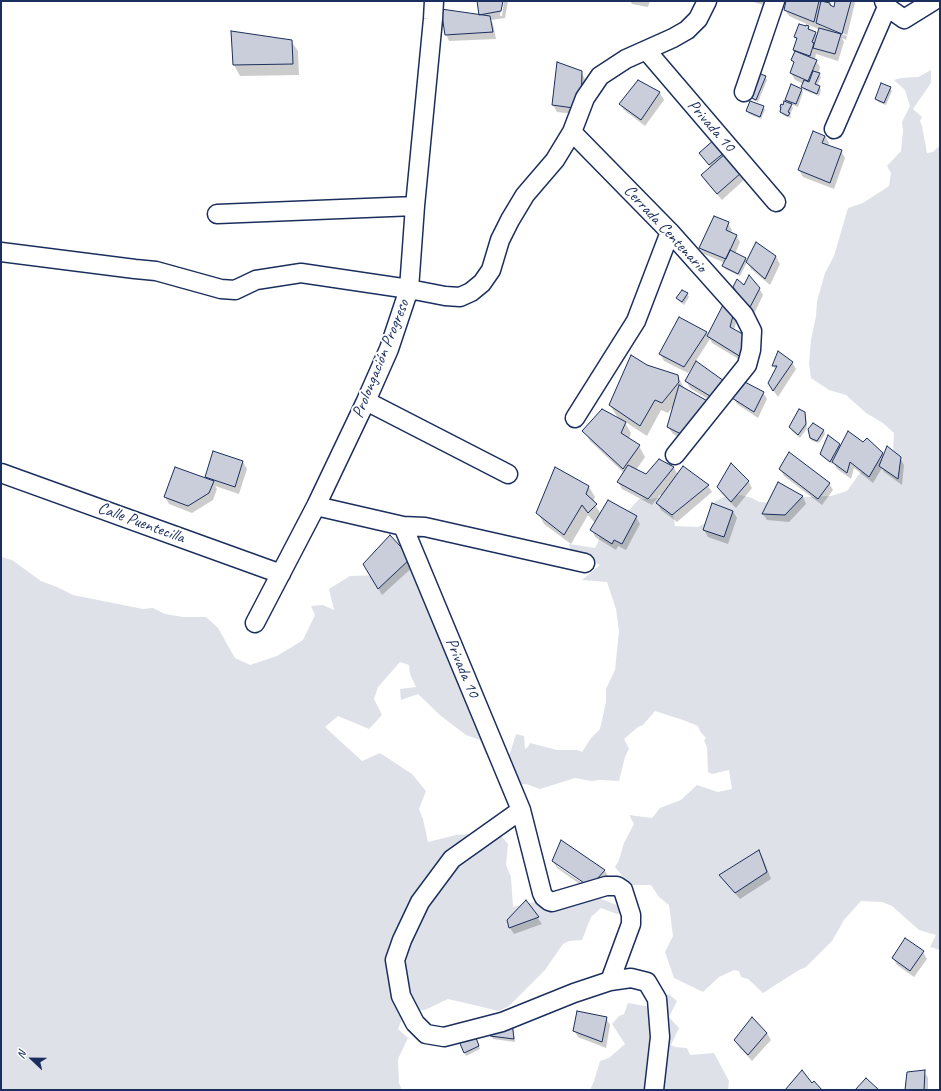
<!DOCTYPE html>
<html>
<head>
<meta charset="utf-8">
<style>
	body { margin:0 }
	#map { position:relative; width:941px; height:1091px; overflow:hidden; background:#fff; font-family:Caveat,sans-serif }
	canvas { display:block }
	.frame { position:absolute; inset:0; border:2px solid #1b2f5e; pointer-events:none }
	.north { position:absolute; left:12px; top:1039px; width:40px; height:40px; -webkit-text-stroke:3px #fff; paint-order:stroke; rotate:292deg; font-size:11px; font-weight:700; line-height:16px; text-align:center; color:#1b2f5e }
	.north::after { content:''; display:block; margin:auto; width:14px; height:18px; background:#1b2f5e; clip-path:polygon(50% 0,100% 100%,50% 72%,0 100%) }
</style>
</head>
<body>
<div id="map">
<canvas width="941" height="1091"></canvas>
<div class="frame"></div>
<div class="north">N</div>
</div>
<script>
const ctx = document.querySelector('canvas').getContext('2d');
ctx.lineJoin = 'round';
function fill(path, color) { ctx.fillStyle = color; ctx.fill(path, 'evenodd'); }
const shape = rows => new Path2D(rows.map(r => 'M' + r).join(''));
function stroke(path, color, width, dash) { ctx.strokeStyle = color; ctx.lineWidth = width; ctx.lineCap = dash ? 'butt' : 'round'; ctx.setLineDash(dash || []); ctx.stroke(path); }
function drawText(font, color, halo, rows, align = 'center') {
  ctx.font = font + ' Caveat,sans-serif'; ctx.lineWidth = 4; ctx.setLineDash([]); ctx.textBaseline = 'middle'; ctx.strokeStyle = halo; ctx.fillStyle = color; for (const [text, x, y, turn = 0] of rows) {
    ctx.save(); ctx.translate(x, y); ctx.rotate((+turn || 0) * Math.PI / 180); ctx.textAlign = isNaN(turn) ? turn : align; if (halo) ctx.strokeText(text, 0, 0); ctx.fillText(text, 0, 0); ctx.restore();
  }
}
fill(shape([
	[931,70,931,83,913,109,922,117,920,121,922,126,927,153,933,152,940,145,940,950,930,947,936,935,919,930,892,906,882,902,861,901,844,920,832,941,806,967,799,970,763,993,748,979,741,977,739,971,734,970,719,977,703,992,674,978,665,952,673,936,669,905,659,897,651,885,626,885,624,878,615,867,619,860,624,843,634,824,629,815,652,818,660,808,681,800,697,785,718,792,732,789,729,770,712,774,708,772,707,747,704,741,706,738,700,731,698,726,683,720,655,711,643,725,638,727,624,739,629,749,625,757,619,781,600,780,591,781,575,778,540,789,526,784,511,786,498,782,497,773,510,753,516,734,524,736,525,749,528,747,530,743,557,750,578,750,582,752,591,738,600,729,606,702,606,689,615,670,619,631,616,609,607,582,582,580,600,565,585,557,572,559,569,544,595,548,598,542,601,531,619,521,639,499,649,499,670,496,675,526,698,527,707,522,717,522,714,502,724,497,741,495,752,498,759,502,776,503,802,497,831,496,847,491,860,473,893,452,894,433,883,423,866,413,846,395,829,390,811,378,809,364,811,340,816,316,817,301,825,273,834,256,848,208,863,203,889,186,891,173,887,166,901,151,903,131,902,122,910,106,905,90,894,80,901,78,918,77],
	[1,557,12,560,41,581,57,587,73,595,143,609,153,608,165,614,183,617,206,617,218,628,235,658,250,665,277,656,303,640,315,615,311,606,323,605,334,610,329,589,350,576,381,575,415,558,431,588,428,611,435,628,455,667,500,747,486,755,480,740,466,735,441,716,418,694,401,700,400,689,416,687,410,674,409,665,400,662,378,687,374,699,382,715,369,729,338,716,325,727,362,761,380,753,412,774,426,791,419,809,423,819,428,842,456,835,498,832,508,844,506,865,511,877,513,907,534,902,538,903,559,903,576,904,599,898,629,910,617,914,601,908,591,917,582,940,569,941,563,944,545,970,509,1006,499,1011,448,999,425,1010,405,1011,398,1029,408,1038,398,1059,399,1083,402,1090,1,1090],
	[669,994,677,1001,669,1017,679,1028,671,1045,675,1047,687,1048,690,1055,714,1053,729,1081,728,1090,590,1090,594,1081,600,1061,609,1058,625,1044,612,1024,619,1016,624,1014,628,1003,646,1006]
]), '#dee1e7');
fill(shape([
	[478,1,502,1,500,16,502,16,504,1,508,1,505,18,491,20,493,24,496,39,449,41,446,34,480,16],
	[630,1,650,1,648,7,632,4],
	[750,1,780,1,777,9],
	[787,1,824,1,824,2,830,4,832,7,835,8,836,1,854,1,855,3,846,40,842,38,844,42,838,61,816,54,815,59,820,67,818,74,821,77,817,86,819,87,821,90,819,96,804,90,802,87,804,84,795,80,791,73,794,64,792,60,795,52,794,50,797,41,795,37,806,28,807,24,811,31,815,32,818,37,820,28,819,26,818,29,789,16,785,10],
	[821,24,847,35,847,36,821,26],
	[232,32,291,41,298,51,299,75,240,76,234,65],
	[581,72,585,79,584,115,557,112,553,105],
	[765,77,767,80,758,102,753,100,751,97],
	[639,82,660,93,664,100,645,126,624,110,620,104],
	[890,88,892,91,886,105,878,102,876,98],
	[801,89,803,92,798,107,790,104,793,108,790,115,791,117,790,118,783,115,781,111,782,109,781,107,789,104,786,100],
	[763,107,765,110,761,119,749,114,747,111],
	[825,136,829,143,828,146,841,151,845,158,834,189,803,177,799,170],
	[715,141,741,174,744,180,722,200,706,182,702,176,711,168,702,156],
	[728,223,732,230,731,233,736,235,740,242,735,254,745,258,747,262,756,243,776,257,780,264,770,285,751,269,747,262,740,276,725,269,724,266,725,263,704,254,700,248],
	[744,286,759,288,763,295,754,314,738,294],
	[687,294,689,297,684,305,679,301,677,298],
	[725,304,738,316,734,330,745,363,712,343,710,339,688,373,664,361,660,354,706,332,708,337],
	[792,362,796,369,778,397,773,390,776,370,773,365],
	[697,363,719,406,690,388,686,381],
	[647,366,677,375,683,386,691,444,673,434,668,427,674,405,668,413,661,410,647,436,624,421,631,433,629,439,639,446,645,457,636,470,647,475,659,460,674,468,678,475,708,486,712,492,677,522,661,510,657,503,662,496,660,495,652,505,622,489,618,482,624,473,590,441,584,431,618,418,610,405],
	[763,392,767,399,758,418,737,404,733,397],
	[804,413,806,417,807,428,800,438,792,431,790,427],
	[814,425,824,431,825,434,819,443,812,441,810,437],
	[867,439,884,456,900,458,904,465,902,485,884,472,882,468,873,483,854,468,851,479,837,469,833,462,832,464,823,457,821,454,839,445,841,447,863,444],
	[214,452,243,462,247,469,239,494,215,486,217,489,213,500,192,513,169,504,165,497,207,480,206,477],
	[780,469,829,483,833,490,822,505,784,476],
	[748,481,752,488,736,508,722,494,718,487],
	[778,484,803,497,806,504,789,522,767,520,763,514],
	[589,487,595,497,593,502,601,514,636,517,640,524,626,550,618,546,616,550,595,537,592,530,596,524,588,515,571,544,544,524,538,513],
	[733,511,737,518,728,544,708,537,704,530],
	[390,537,414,566,382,595,364,564],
	[562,841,605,871,609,878,594,894,557,868,553,861],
	[557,863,595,889,594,891,557,866],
	[759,851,763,858,771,879,740,899,725,882,721,876],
	[526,902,542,924,514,934,510,928,508,921],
	[923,952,927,959,914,977,897,965,893,958],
	[606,1018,610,1025,606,1048,578,1037,574,1030],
	[513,1026,515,1042,493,1039,491,1035],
	[767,1033,771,1040,752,1061,739,1047,735,1040],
	[475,1036,480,1049,466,1056,459,1039],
	[924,1071,928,1078,928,1090,906,1090]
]), '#0003');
const building = shape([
	[477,1,503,1,501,11,479,15,477,1],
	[786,1,819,1,814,22,784,10,786,1],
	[821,1,830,3,830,5,834,7,835,1,851,1,842,34,816,23,821,1],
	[441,9,490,16,493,32,445,35,441,9],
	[799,24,806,26,806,25,809,26,808,29,816,32,812,42,814,43,810,56,793,50,797,38,794,37,799,24],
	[819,28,841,34,835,54,813,48,819,28],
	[231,31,292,40,293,64,233,65,231,31],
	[795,51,817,60,808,81,790,73,794,62,791,60,795,51],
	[557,62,582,71,581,109,552,105,557,62],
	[813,71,820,73,815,84,820,86,817,94,801,87,804,80,809,82,813,71],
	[758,73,766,76,756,100,750,97,758,73],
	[638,80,660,92,641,120,619,104,638,80],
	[881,83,891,87,884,103,875,99,881,83],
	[791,84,802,89,796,104,785,100,791,84],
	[750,101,764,106,760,117,746,111,750,101],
	[784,101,792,104,788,112,790,113,788,116,780,112,781,107,780,107,781,104,783,105,784,101],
	[813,131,825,136,822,143,842,150,830,183,798,170,813,131],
	[715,139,725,152,709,165,699,153,715,139],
	[725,154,741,173,717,194,701,175,725,154],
	[714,216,729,222,726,230,737,235,726,259,699,248,714,216],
	[756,242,776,256,765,279,746,262,756,242],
	[730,250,746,258,738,274,722,266,730,250],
	[749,275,760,288,749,309,733,287,737,279,744,285,749,275],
	[682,290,688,293,682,302,676,298,682,290],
	[724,303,735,308,730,327,750,338,741,357,707,336,724,303],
	[679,317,707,332,684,367,659,354,679,317],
	[778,351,793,362,773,391,768,383,777,366,772,366,778,351],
	[631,355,647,365,678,375,679,382,662,403,655,400,640,426,609,405,631,355],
	[696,361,724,381,715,399,685,381,696,361],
	[741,380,764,392,754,412,732,398,741,380],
	[679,385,711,403,687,437,667,427,679,385],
	[602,409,626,422,621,433,640,445,623,469,582,431,602,409],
	[799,409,805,412,806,424,798,435,789,427,799,409],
	[813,423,824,430,817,441,810,438,808,429,813,423],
	[848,431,863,442,867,438,883,453,869,477,850,462,847,473,832,462,848,431],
	[828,435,840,444,830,462,820,454,828,435],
	[887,446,901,457,898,479,879,466,887,446],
	[213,451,243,461,235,487,205,477,213,451],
	[789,452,830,483,818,499,779,469,789,452],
	[659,459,674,467,648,499,617,482,628,465,646,474,659,459],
	[731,463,749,481,731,502,717,487,731,463],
	[683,466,709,485,672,515,656,503,683,466],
	[175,467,214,481,209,493,188,506,164,497,175,467],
	[555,467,589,486,586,494,597,504,588,513,582,505,564,535,536,513,555,467],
	[778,482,803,496,785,515,762,514,778,482],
	[608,500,637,516,622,544,614,540,612,544,590,530,608,500],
	[712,503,733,511,724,537,703,530,712,503],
	[390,535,411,558,378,589,363,564,390,535],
	[561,840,605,870,590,887,552,861,561,840],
	[759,850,767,872,735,893,719,875,759,850],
	[526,900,539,917,509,928,507,920,526,900],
	[905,938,924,951,910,971,892,958,905,938],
	[577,1011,607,1017,602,1042,573,1031,577,1011],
	[752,1017,767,1033,748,1055,734,1040,752,1017],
	[512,1022,514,1039,490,1036,489,1028,512,1022],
	[474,1032,479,1046,464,1053,458,1039,474,1032],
	[802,1070,812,1083,814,1081,822,1090,785,1090,802,1070],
	[925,1070,924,1090,905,1090,907,1072,925,1070],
	[866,1078,879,1090,855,1090,866,1078]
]);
fill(building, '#caceda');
stroke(building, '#1b2f5e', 1);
const minor = shape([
	[887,7,904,19,933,1],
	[646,50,776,202],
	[744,92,756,57,775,1],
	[834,129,887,7,884,1],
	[572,132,670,232,744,315,752,331,751,350,747,365,675,455],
	[217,214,415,206],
	[1,252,135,269,156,271,221,289,235,290,256,280,301,273,409,289,445,296,460,297,471,292,482,283,491,270,500,240,510,220,525,195,555,160,572,132,585,98,600,76,626,59,673,38,687,30,698,19,707,1],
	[366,401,508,474],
	[575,418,636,321,670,232],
	[1,473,281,574],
	[316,506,403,526,425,527,585,563],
	[403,526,521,810,542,893,544,897,549,901,552,902,606,886,617,886,623,890,631,915,631,924,610,981],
	[255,623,316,506,366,401,389,349,409,289,415,206,433,19,434,1],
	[521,810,452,859,420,902,402,940,395,960,401,996,415,1023,426,1034,444,1037,502,1022,574,993,610,981,631,978,647,982,657,999,660,1037,654,1090]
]);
stroke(minor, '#1b2f5e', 21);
stroke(minor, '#fff', 18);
drawText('17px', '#1b2f5e', '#fff', [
	["Privada 10",711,126,49],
	["Cerrada Centenario",665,229,47],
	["Prolongación Progreso",381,359,-68],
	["Calle Puentecilla",141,523,20],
	["Privada 10",462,668,67]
]);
</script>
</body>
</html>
